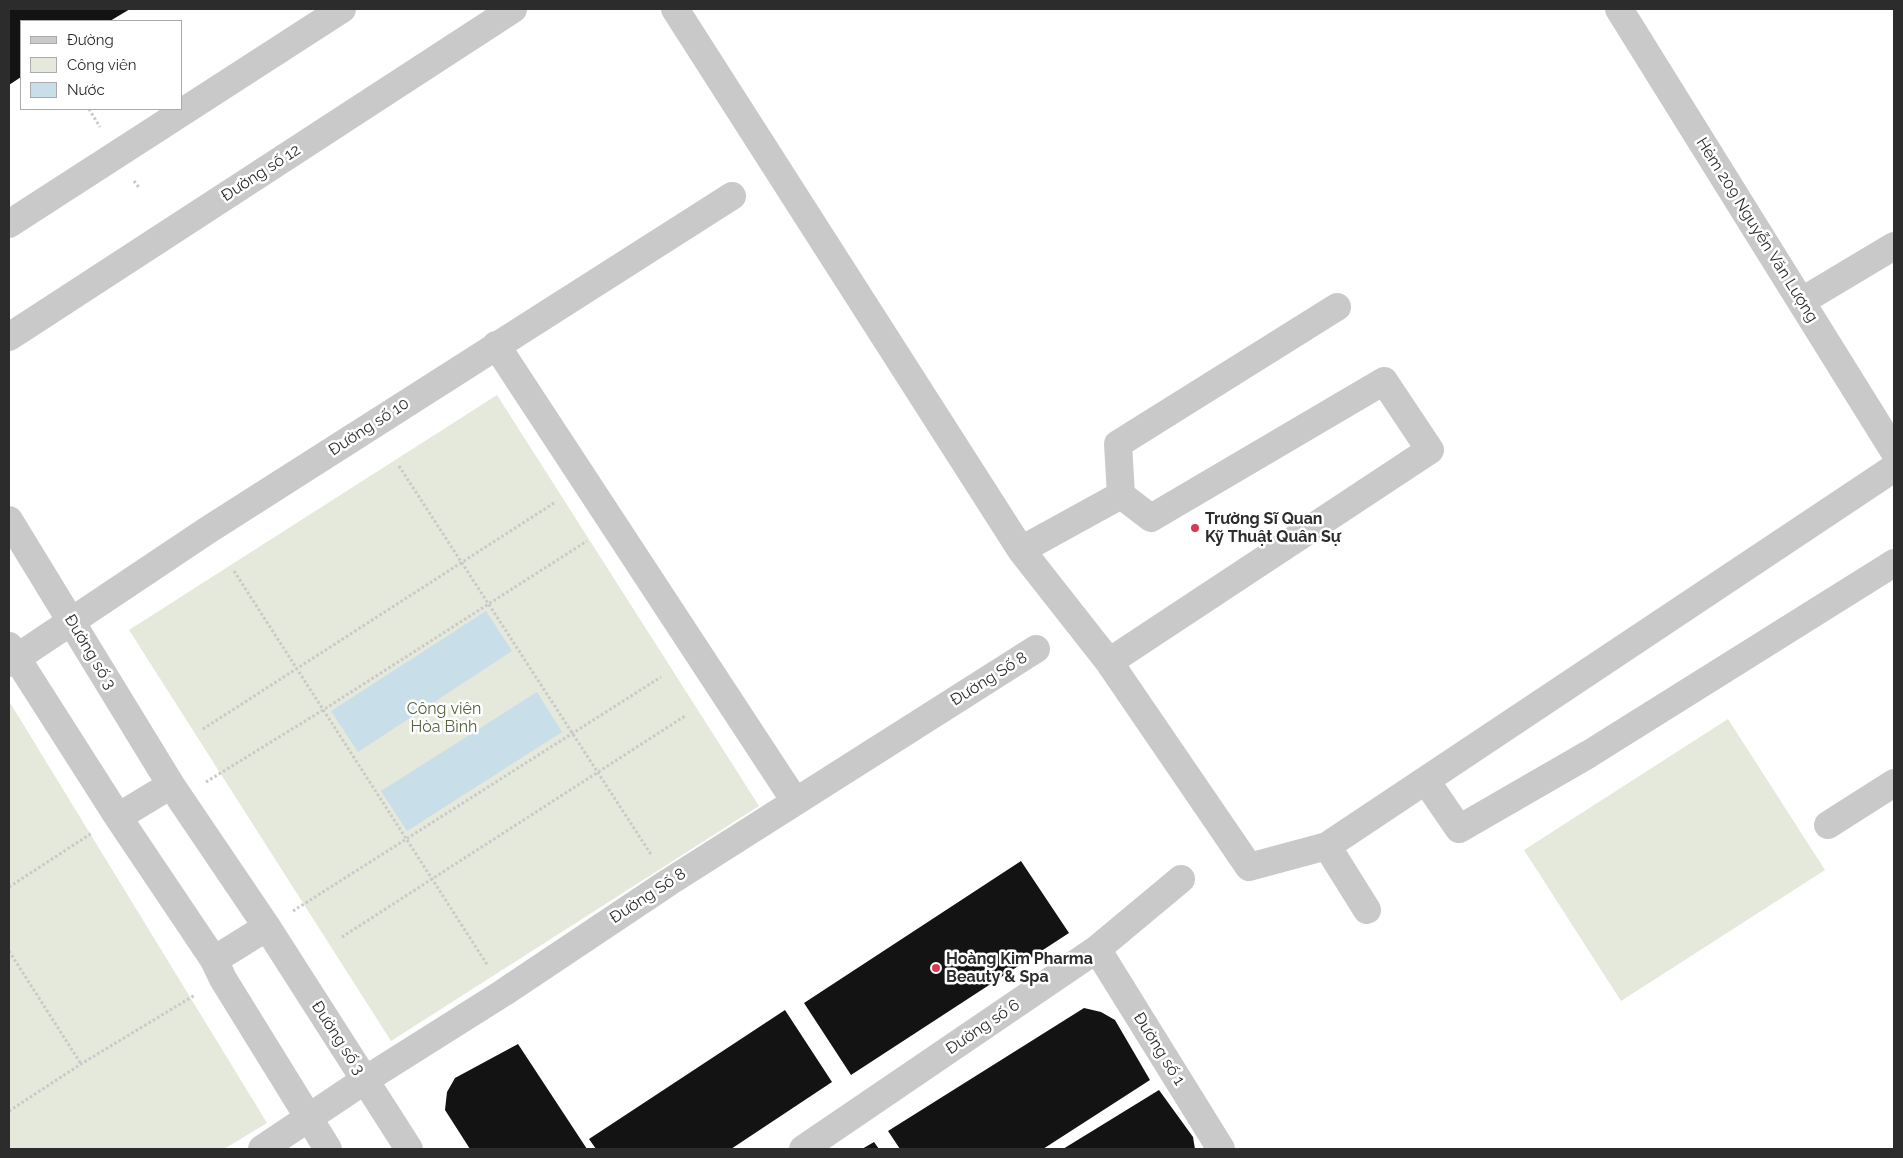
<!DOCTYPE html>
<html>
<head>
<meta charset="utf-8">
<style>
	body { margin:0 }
	#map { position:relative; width:1903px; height:1158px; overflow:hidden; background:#fff; font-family:Raleway,sans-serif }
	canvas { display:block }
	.frame { position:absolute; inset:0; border:10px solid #2c2c2c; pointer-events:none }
	.legend { position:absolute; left:20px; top:20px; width:162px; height:90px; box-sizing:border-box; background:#fff; border:1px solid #ababab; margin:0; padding:6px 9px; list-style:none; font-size:15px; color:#2c2c2c }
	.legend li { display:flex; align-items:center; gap:10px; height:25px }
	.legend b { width:25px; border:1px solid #ababab }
</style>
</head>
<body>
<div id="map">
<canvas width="1903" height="1158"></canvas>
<div class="frame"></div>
<ul class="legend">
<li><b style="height:6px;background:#c9c9c9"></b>Đường</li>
<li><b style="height:14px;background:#e4e9db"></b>Công viên</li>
<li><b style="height:14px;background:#c8dee8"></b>Nước</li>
</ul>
</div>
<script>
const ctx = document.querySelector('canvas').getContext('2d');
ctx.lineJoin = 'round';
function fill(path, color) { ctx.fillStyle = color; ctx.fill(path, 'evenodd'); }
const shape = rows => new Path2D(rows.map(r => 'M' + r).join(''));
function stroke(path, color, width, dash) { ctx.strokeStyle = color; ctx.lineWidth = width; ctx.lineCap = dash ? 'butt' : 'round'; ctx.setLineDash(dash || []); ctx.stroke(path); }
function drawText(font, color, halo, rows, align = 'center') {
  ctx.font = font + ' Raleway,sans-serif'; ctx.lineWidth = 5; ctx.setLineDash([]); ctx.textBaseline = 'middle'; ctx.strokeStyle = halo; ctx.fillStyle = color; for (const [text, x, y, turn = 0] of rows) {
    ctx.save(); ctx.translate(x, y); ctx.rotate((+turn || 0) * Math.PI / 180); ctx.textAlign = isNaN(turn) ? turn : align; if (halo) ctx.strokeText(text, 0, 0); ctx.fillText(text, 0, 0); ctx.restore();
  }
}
fill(shape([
	[497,395,759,806,391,1041,129,630],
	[9,701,267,1123,224,1149,9,1149],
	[1728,719,1825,870,1621,1001,1524,850]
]), '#e4e9db');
fill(shape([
	[486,611,512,651,358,752,331,711],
	[537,692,562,732,407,831,381,791]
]), '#c8dee8');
fill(shape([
	[9,9,130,9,110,21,21,21,21,77,9,85],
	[1021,861,1069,933,851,1075,804,1003],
	[1084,1008,1101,1012,1115,1020,1150,1080,1043,1149,900,1149,888,1131],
	[785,1010,832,1082,731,1149,596,1149,589,1139],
	[518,1044,587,1149,470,1149,445,1110,447,1092,455,1078],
	[1159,1090,1193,1137,1195,1149,1063,1149],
	[874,1142,879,1149,862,1149]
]), '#131313');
stroke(shape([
	[89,109,100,127],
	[134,181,140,189],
	[399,466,652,856],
	[234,571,488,966],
	[203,729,554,503],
	[206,782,323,710,587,541],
	[9,887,92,833],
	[293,911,661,677],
	[342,937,685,716],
	[9,951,81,1064],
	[9,1111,81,1064,195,995]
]), '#c9c9c9', 3, [2.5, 2.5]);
stroke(shape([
	[675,9,1021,550,1109,662,1249,867,1327,846],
	[1619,9,1894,451],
	[9,224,342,9],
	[1802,301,1894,246],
	[9,337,513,9],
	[496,345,795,801],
	[9,520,171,785,267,927,409,1149],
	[1021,550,1121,495],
	[9,646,118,817,214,960,223,979,328,1149],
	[1109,662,1430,450,1384,381,1151,518,1121,495,1118,444,1337,307],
	[9,663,208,530,732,196],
	[1426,781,1459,829,1589,754,1894,563],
	[118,817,171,785],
	[1828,825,1894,783],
	[1367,910,1327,846,1894,468],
	[1097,949,1221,1149],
	[214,960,267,927],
	[262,1149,365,1080,503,993,669,882,1036,649],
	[803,1149,1097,949,1181,879]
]), '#c9c9c9', 28);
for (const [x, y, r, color] of [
	[1195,528,5,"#d83a54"],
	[936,968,5,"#d83a54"]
]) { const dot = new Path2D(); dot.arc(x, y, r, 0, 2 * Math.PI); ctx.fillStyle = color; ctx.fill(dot); stroke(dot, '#fff', 2); }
drawText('16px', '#2c2c2c', '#fff', [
	["Đường số 12",261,173,-33],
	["Hẻm 209 Nguyễn Văn Lượng",1757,230,58],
	["Đường số 10",369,427,-33],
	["Đường số 3",90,652,59],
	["Đường Số 8",989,679,-32],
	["Đường Số 8",648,896,-33],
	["Đường số 6",983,1027,-34],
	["Đường số 3",338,1038,57],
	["Đường số 1",1159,1049,58]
]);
drawText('bold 16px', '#2c2c2c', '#fff', [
	["Trường Sĩ Quan",1205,519],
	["Kỹ Thuật Quân Sự",1205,537],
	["Hoàng Kim Pharma",946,959],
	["Beauty & Spa",946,977]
], 'left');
drawText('16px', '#53643d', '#fff', [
	["Công viên",444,709],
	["Hòa Bình",444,727]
]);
</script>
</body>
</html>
